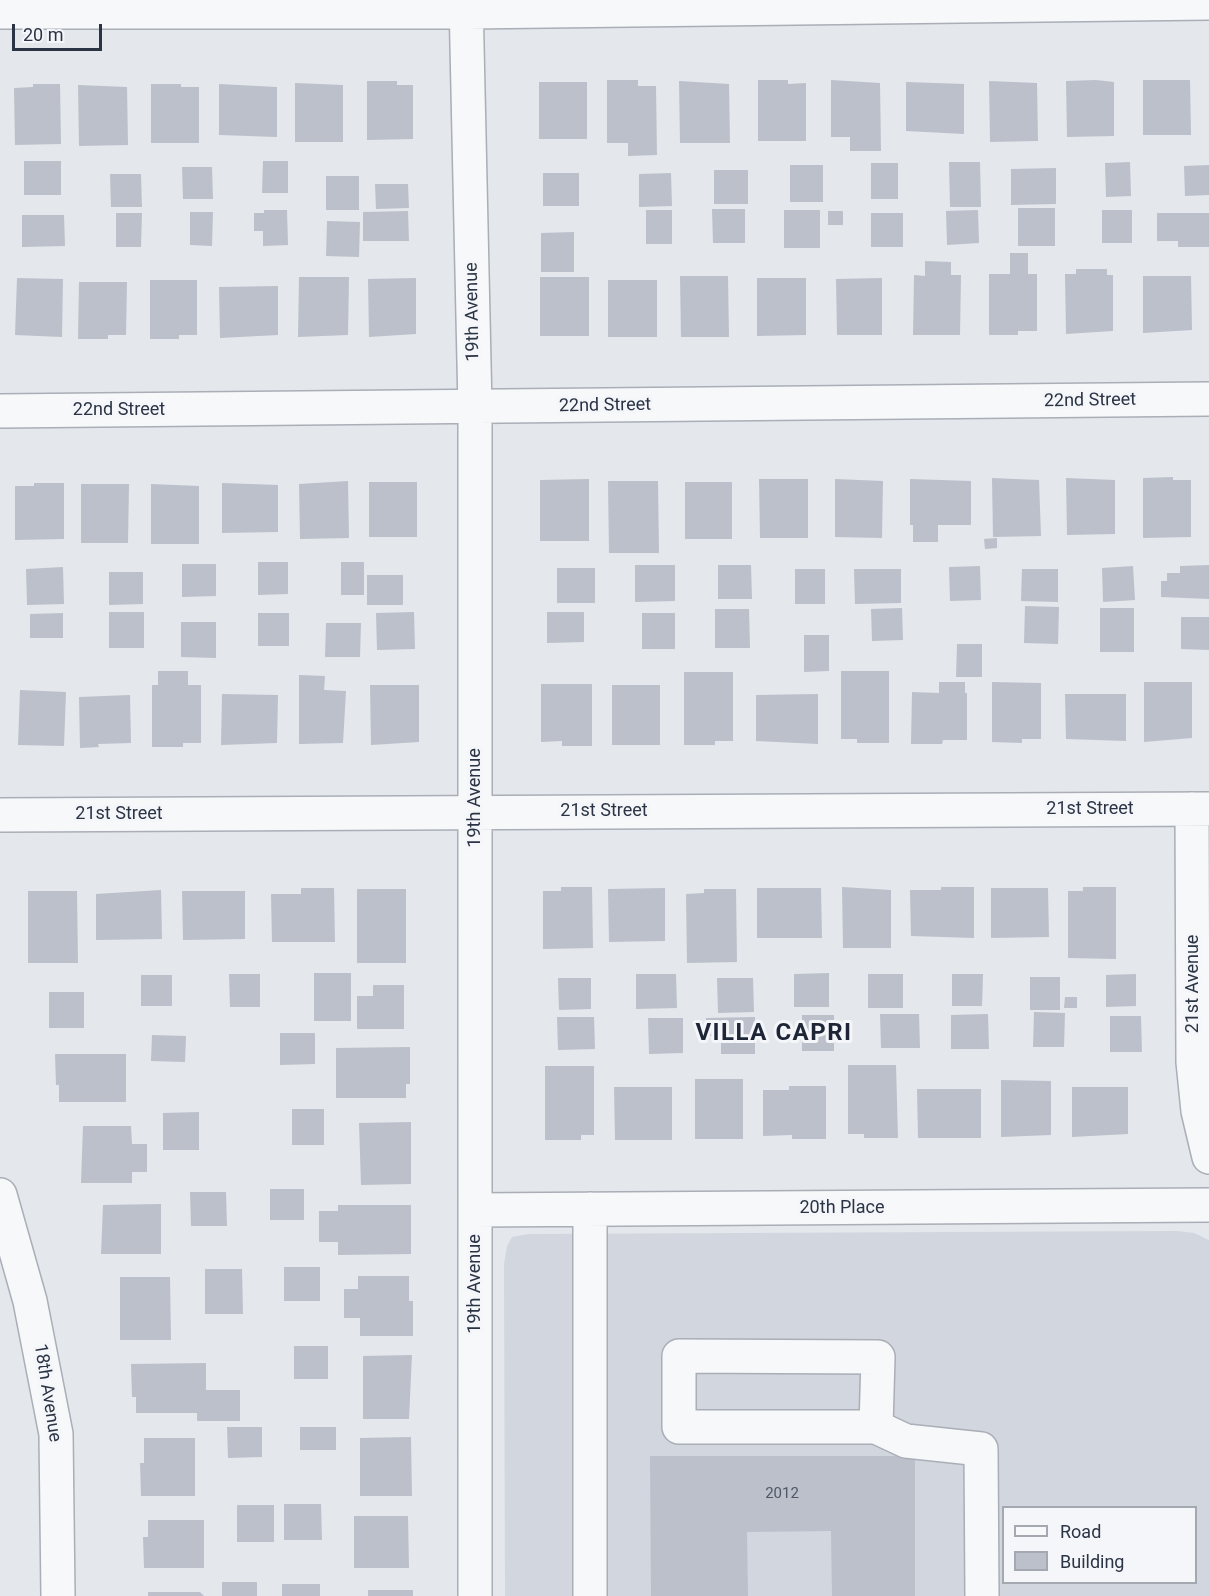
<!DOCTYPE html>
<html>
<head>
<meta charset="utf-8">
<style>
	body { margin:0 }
	#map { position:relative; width:1209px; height:1596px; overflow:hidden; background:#e4e7ec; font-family:Roboto,sans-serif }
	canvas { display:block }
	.legend { position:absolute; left:1002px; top:1506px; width:195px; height:78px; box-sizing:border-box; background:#f4f6f9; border:2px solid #a4a8b1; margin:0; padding:8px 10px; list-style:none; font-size:18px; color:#2b3445 }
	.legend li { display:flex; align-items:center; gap:12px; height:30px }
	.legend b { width:30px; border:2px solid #a4a8b1 }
	.scale { position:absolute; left:12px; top:24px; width:90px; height:27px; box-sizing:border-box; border:3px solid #2b3445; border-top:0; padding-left:8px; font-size:18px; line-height:21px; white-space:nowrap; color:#2b3445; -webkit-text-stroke:4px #f4f6f9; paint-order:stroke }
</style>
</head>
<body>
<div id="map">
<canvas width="1209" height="1596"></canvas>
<ul class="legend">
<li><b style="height:8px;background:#f7f8fa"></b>Road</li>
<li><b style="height:16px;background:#bbc0ca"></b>Building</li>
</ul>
<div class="scale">20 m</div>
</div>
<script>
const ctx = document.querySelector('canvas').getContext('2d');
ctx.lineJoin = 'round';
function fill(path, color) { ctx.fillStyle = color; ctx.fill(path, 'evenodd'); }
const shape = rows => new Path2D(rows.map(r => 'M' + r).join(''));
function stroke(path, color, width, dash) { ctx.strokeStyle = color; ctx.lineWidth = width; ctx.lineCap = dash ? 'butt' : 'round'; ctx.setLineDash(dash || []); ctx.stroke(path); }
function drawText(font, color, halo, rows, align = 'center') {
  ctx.font = font + ' Roboto,sans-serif'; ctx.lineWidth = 6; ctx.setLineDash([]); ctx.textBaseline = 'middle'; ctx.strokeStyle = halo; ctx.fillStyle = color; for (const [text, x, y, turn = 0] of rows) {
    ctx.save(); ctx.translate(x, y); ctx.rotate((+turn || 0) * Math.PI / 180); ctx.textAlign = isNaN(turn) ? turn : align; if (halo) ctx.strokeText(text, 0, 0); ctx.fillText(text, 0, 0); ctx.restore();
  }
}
fill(shape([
	[1177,1231,1194,1233,1209,1240,1209,1596,505,1596,504,1264,507,1246,512,1237,529,1234],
	[1004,1508,1196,1508,1196,1582,1004,1582]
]), '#d2d6de');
fill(shape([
	[607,80,638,80,638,86,656,86,657,155,628,156,628,143,607,143],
	[758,80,788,80,788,84,806,83,806,141,758,141],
	[831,80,880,83,881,151,850,151,850,137,831,137],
	[1096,80,1114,82,1114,136,1067,137,1066,81],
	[1143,80,1190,80,1191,135,1143,135],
	[367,81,397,81,397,85,413,85,413,139,367,140],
	[679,81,729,84,730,143,680,143],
	[989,81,1037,83,1038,141,990,142],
	[539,82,587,82,587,139,539,139],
	[906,82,964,84,964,134,906,131],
	[295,83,343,85,343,142,295,142],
	[33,84,60,84,61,144,15,145,14,88,33,87],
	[151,84,181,84,181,87,199,87,199,143,151,143],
	[219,84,277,87,277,137,219,135],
	[78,85,127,87,128,145,79,146],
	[24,161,61,161,61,195,24,195],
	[263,161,288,161,288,193,262,193],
	[949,162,980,162,981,207,950,207],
	[1130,162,1131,196,1106,197,1105,163],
	[871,163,898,163,898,199,871,199],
	[790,165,823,165,823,202,790,202],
	[1209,165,1209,195,1185,196,1184,166],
	[182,167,212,167,213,199,183,199],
	[1056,168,1056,204,1011,205,1011,169],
	[714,170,748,170,748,204,714,204],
	[543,173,579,173,579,206,543,206],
	[671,173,672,206,639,207,639,174],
	[110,174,141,174,142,207,111,207],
	[326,176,359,176,359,210,326,210],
	[375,184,408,184,409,208,376,209],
	[1018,208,1055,208,1055,246,1018,246],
	[712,209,745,209,745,243,713,243],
	[264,210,287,210,288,245,263,246,263,231,254,231,254,213,264,213],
	[646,210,672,210,672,244,646,244],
	[784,210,820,210,820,248,784,248],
	[978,210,979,243,947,245,946,211],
	[1102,210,1132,210,1132,243,1102,243],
	[408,211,409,241,363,241,363,212],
	[828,211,843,211,843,225,828,225],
	[190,212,213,212,212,246,190,245],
	[116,213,142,213,141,247,116,247],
	[871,213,903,213,903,247,871,247],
	[1157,213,1209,213,1209,247,1178,247,1178,241,1157,241],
	[22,215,64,215,65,246,22,247],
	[327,221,360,222,359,257,326,256],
	[574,232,574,272,541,272,541,233],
	[1010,253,1028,253,1028,274,1037,274,1037,331,1018,331,1018,335,989,335,989,274,1010,274],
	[925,261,951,262,951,275,961,275,960,335,913,335,914,275,925,276],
	[1076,269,1107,269,1107,275,1113,275,1113,331,1066,334,1065,274,1076,274],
	[680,276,728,276,729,337,681,337],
	[1143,276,1191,276,1192,330,1143,333],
	[299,277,349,277,348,335,298,337],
	[540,277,589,277,589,336,540,336],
	[17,278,63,279,62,337,15,335],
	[416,278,416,334,369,337,368,279],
	[757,278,806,278,806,335,757,336],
	[882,278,882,335,837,335,836,279],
	[150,280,197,280,197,335,179,335,179,339,150,339],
	[608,280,657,280,657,337,608,337],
	[79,282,127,282,126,335,108,335,108,339,78,339],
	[278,286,278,335,220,338,219,287],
	[1173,477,1173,480,1191,480,1191,537,1143,538,1143,478],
	[992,478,1039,480,1041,536,993,537],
	[1066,478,1115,480,1115,534,1067,535],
	[589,479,589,541,540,541,540,480],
	[759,479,808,479,808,538,760,538],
	[835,479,883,481,882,538,835,537],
	[910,479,971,481,971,525,938,525,938,542,913,542,913,525,910,525],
	[348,481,349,538,300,539,299,484],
	[608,481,658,481,659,553,609,553],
	[369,482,417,482,417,537,369,537],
	[685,482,732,482,732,539,685,539],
	[34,483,64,483,64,539,15,540,15,486,34,486],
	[222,483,278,485,278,532,222,533],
	[81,484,129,484,128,543,81,543],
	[151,484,199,486,199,544,151,544],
	[997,538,997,548,985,549,984,539],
	[258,562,288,562,288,594,258,595],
	[341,562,364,562,364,595,341,595],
	[182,564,216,564,216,596,182,597],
	[635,565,675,565,675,601,635,602],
	[718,565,751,565,752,599,718,599],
	[1209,565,1209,599,1161,597,1161,581,1167,581,1167,573,1180,573,1180,566],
	[980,566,981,600,950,601,949,567],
	[1133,566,1135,600,1103,602,1102,568],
	[63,567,64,604,27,605,26,569],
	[557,568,595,568,595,603,557,603],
	[795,569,825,569,825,604,795,604],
	[854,569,901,569,901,603,855,604],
	[1022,569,1058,569,1058,602,1021,601],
	[109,572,143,572,143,604,109,605],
	[367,575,403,575,403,605,367,605],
	[1025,606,1059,607,1058,644,1024,643],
	[902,608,903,640,872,641,871,609],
	[1100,608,1134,608,1134,652,1100,652],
	[715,609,749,609,750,648,715,648],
	[109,612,144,612,144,648,109,648],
	[414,612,415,649,377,650,376,613],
	[547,612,584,612,584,642,547,643],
	[63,613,63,638,30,638,30,614],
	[258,613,289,613,289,646,258,646],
	[642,613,675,613,675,649,642,649],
	[1181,617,1209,617,1209,650,1181,649],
	[181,622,216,622,216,658,181,657],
	[326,623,361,623,360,657,325,657],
	[804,635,829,635,829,671,804,672],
	[957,644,982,644,982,677,956,677],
	[158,671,188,671,188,685,201,685,201,743,183,743,183,747,152,747,152,685,158,685],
	[841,671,889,671,889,743,857,743,857,739,841,739],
	[684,672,733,672,733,741,715,741,715,745,684,745],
	[299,675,325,676,324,690,346,691,343,743,299,744],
	[939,682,965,682,965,693,967,693,967,740,943,740,942,744,911,744,912,692,939,693],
	[992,682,1041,683,1041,739,1022,739,1022,743,992,742],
	[1144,682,1192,682,1192,738,1144,742],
	[541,684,592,684,592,746,562,746,562,741,541,742],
	[370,685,419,685,419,742,371,745],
	[612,685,660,685,660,745,612,745],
	[20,690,66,692,64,746,18,745],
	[222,694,278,695,277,743,221,745],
	[818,694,818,744,756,741,756,695],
	[1065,694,1126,694,1126,741,1066,739],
	[130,695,131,743,98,744,99,747,80,748,79,697],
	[561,887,592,887,593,948,543,949,543,891,561,891],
	[842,887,891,890,891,948,843,948],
	[941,887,974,887,974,938,911,936,910,890,941,890],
	[1083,887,1116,887,1116,959,1068,958,1068,891,1083,891],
	[301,888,334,888,335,942,272,942,271,894,301,894],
	[665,888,665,941,609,942,608,889],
	[757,888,821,888,822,938,757,938],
	[991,888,1048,888,1049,937,991,938],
	[357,889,406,889,406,963,357,963],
	[704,889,736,889,737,962,687,963,686,894,704,893],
	[161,890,162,939,96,940,96,894],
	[28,891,77,891,78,963,28,963],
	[182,891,245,891,245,939,183,940],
	[314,973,351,973,351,1021,314,1021],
	[829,973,829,1007,794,1007,794,974],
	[229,974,260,974,260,1007,230,1007],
	[636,974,676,974,677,1008,636,1009],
	[868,974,903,974,903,1008,868,1008],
	[952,974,983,974,982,1006,952,1006],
	[1136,974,1136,1006,1106,1007,1106,975],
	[141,975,172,975,172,1006,141,1006],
	[1030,977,1060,977,1060,1010,1030,1010],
	[558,978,591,978,591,1009,559,1010],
	[717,978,753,978,754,1012,718,1013],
	[373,985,404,985,404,1029,357,1029,357,996,373,996],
	[49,992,84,992,84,1028,49,1028],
	[1065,997,1077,997,1077,1008,1064,1008],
	[1034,1012,1065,1013,1064,1047,1033,1047],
	[880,1014,919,1014,920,1048,881,1048],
	[988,1014,989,1049,951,1049,951,1015],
	[802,1015,834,1015,834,1051,802,1051],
	[1110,1016,1141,1016,1142,1052,1110,1052],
	[557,1017,594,1017,595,1049,558,1050],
	[755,1017,755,1054,721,1054,721,1036,706,1036,706,1018],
	[648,1018,683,1018,683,1053,649,1054],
	[280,1033,315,1033,315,1064,280,1065],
	[152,1035,186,1036,185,1062,151,1061],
	[410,1047,410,1084,406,1084,406,1098,336,1098,336,1048],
	[55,1054,126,1054,126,1102,59,1102,59,1085,56,1085],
	[848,1065,896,1065,898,1138,864,1138,864,1134,848,1134],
	[545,1066,594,1066,594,1135,581,1135,581,1140,545,1140],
	[695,1079,743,1079,743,1139,695,1139],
	[1001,1080,1051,1081,1051,1135,1001,1137],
	[789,1086,826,1086,826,1139,792,1139,792,1135,763,1136,763,1090,789,1090],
	[614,1087,672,1087,672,1140,615,1140],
	[1072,1087,1128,1087,1128,1134,1072,1137],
	[917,1089,981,1089,981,1138,918,1138],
	[292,1109,324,1109,324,1145,292,1145],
	[199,1112,199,1150,163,1150,163,1113],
	[411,1122,411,1184,361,1185,359,1123],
	[83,1126,131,1126,132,1144,147,1144,147,1172,132,1172,132,1183,81,1183],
	[270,1189,304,1189,304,1220,270,1220],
	[190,1192,226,1192,227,1226,191,1226],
	[161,1204,161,1254,101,1254,103,1205],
	[338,1205,411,1205,411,1254,338,1255,338,1242,319,1242,319,1211,338,1211],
	[284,1267,320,1267,320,1301,284,1301],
	[205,1269,242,1269,243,1314,205,1314],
	[358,1276,409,1276,409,1301,413,1301,413,1336,360,1336,360,1318,344,1318,344,1289,358,1289],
	[120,1277,170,1277,171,1340,120,1340],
	[294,1346,328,1346,328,1379,294,1379],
	[412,1355,409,1419,363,1419,363,1356],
	[206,1363,206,1390,240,1390,240,1421,197,1421,197,1413,136,1413,136,1397,132,1397,131,1364],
	[227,1427,262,1427,262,1457,228,1458],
	[300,1427,336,1427,336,1450,300,1450],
	[411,1437,412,1496,360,1496,360,1438],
	[144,1438,195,1438,195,1496,141,1496,140,1463,144,1463],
	[650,1456,915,1456,915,1596,832,1596,831,1531,747,1532,748,1596,651,1596],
	[284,1504,321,1504,322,1540,284,1540],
	[237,1505,274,1505,274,1542,237,1542],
	[354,1516,408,1516,409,1568,354,1568],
	[148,1520,204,1520,204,1568,144,1568,143,1537,148,1537],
	[222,1582,257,1582,257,1596,222,1596],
	[282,1584,320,1584,320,1596,282,1596],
	[368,1590,413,1590,413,1596,368,1596],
	[148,1592,200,1592,204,1596,148,1596]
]), '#bbc0ca');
const minor = shape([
	[466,0,475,408,475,1596],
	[0,12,467,12,1209,3],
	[0,411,1209,399],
	[1192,809,1193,1062,1198,1111,1209,1157],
	[0,815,1209,809],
	[0,1195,30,1301,56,1434,58,1596],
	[590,1209,590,1596],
	[475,1210,1209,1205],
	[876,1427,878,1357,679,1356,679,1427,876,1427,906,1441,981,1449,982,1596]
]);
stroke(minor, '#a9aeb7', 36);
stroke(minor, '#f7f8fa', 33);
drawText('15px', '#4f5766', null, [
	["2012",782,1494]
]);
drawText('18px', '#2b3445', '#f4f6f9', [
	["19th Avenue",473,312,-91],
	["22nd Street",1090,401,-1],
	["22nd Street",605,406,-1],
	["22nd Street",119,410],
	["19th Avenue",475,798,-90],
	["21st Street",1090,809],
	["21st Street",604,811],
	["21st Street",119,814],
	["21st Avenue",1193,984,-90],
	["20th Place",842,1208],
	["19th Avenue",475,1284,-90],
	["18th Avenue",47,1393,81]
]);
ctx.letterSpacing = '1.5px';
drawText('bold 24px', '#1d2536', '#f4f6f9', [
	["VILLA CAPRI",774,1034]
]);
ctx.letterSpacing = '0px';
</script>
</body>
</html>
